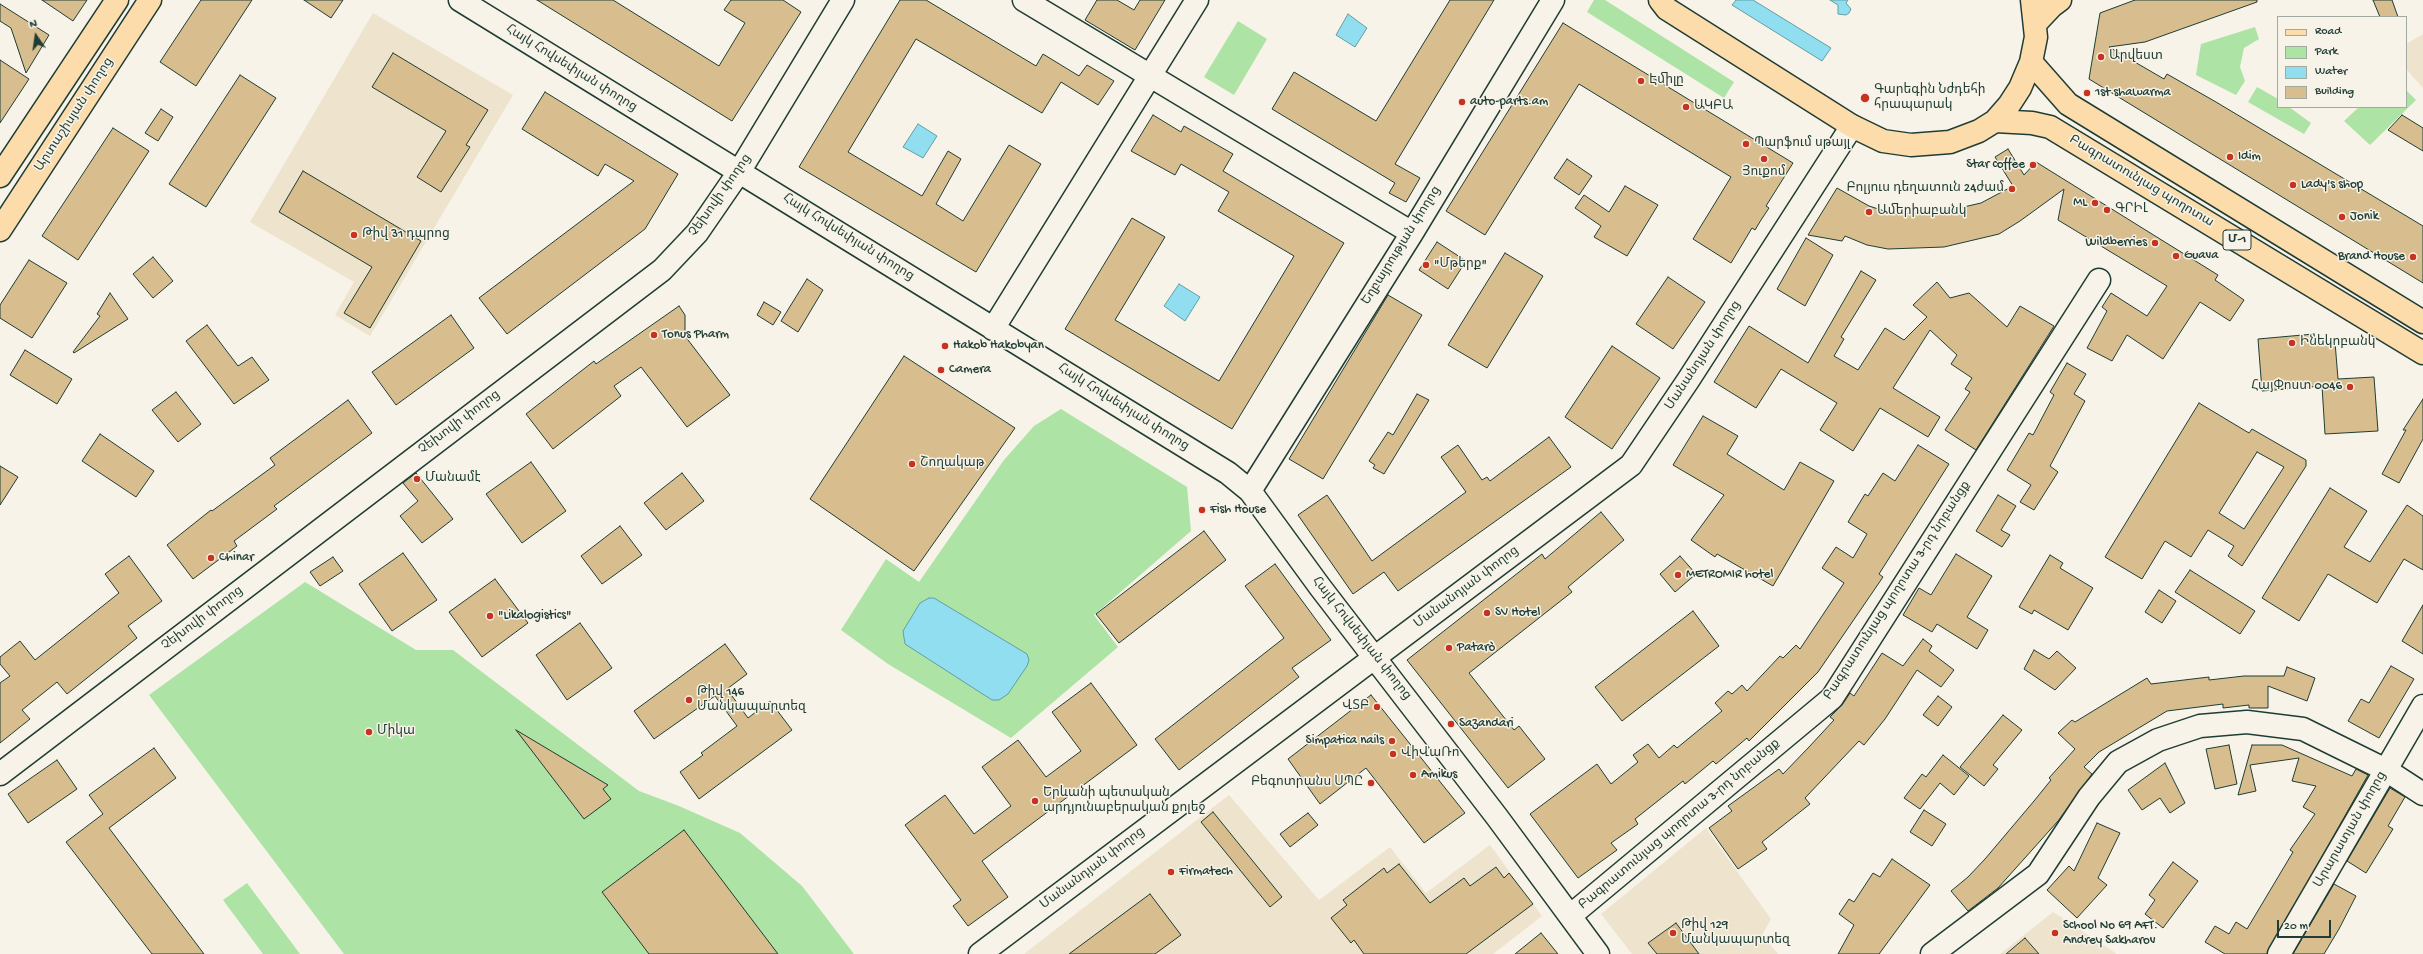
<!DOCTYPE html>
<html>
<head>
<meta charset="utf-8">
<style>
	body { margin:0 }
	#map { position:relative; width:2423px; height:954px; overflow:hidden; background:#f7f3e8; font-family:"Gochi Hand",sans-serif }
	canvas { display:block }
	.legend { position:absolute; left:2277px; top:16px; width:130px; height:92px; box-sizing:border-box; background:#f7f3e8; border:1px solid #a1aaa0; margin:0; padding:5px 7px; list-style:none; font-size:12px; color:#1f3d34 }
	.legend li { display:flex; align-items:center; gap:8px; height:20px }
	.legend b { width:20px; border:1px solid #a1aaa0 }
	.north { position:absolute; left:16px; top:16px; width:40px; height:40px; -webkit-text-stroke:3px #f7f3e8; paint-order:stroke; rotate:347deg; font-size:11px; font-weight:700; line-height:16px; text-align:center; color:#1f3d34 }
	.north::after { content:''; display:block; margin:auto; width:14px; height:18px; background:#1f3d34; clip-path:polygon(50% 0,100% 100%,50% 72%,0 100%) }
	.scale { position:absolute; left:2277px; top:920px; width:54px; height:18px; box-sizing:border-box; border:2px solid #1f3d34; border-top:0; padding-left:5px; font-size:12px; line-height:14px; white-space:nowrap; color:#1f3d34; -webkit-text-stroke:3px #f7f3e8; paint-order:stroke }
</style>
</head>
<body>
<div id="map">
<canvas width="2423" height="954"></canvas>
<ul class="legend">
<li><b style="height:5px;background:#fddcac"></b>Road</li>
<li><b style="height:11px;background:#ade3a5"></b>Park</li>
<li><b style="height:11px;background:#90def0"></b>Water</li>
<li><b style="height:11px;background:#d8be8e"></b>Building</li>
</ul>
<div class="north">N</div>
<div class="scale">20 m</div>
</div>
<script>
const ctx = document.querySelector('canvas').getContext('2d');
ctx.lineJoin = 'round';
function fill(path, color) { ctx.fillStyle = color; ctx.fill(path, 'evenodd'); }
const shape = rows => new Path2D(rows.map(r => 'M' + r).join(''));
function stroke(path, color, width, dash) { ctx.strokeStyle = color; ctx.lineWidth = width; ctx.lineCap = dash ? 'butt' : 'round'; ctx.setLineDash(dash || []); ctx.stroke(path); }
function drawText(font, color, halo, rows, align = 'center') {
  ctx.font = font + ' "Gochi Hand","Noto Sans Armenian",sans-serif'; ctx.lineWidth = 3; ctx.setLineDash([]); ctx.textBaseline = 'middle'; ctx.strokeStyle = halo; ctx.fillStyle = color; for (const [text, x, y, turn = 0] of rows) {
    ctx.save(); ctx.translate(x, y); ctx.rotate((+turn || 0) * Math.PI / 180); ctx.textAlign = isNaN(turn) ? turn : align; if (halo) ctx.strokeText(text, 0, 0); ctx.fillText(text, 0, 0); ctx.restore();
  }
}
fill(shape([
	[373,13,513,95,370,336,335,315,354,282,250,222],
	[2423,34,2423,88,2406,69,2406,44],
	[1229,795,1319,900,1390,847,1426,893,1490,845,1542,916,1493,954,1024,954],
	[1706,828,1771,919,1762,935,1778,954,1632,954,1601,914],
	[2053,912,2117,954,2000,954]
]), '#eee3cd');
fill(shape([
	[1594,0,1605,0,1734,82,1724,98,1587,12],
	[1238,21,1267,39,1234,95,1204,77],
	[2255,27,2259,39,2244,48,2240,67,2245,81,2236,95,2196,75,2201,44],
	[2257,87,2278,99,2278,107,2289,107,2311,123,2304,134,2248,102],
	[2406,90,2416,100,2370,145,2344,121,2359,107,2406,107],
	[1061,409,1187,487,1191,531,1094,615,1118,647,1011,738,888,664,841,630,886,559,919,582,1004,460,1034,426],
	[305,582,416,650,453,650,639,791,679,806,740,833,802,886,854,954,344,954,149,695],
	[247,883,300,954,263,954,223,900]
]), '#ade3a5');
const water = shape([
	[1736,0,1753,0,1831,48,1822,61,1732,5,1736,0],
	[1830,0,1848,0,1846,3,1851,9,1849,13,1846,15,1838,14,1838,5,1830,0],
	[1348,14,1367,28,1355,47,1336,35,1348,14],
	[918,124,937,136,923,158,903,147,918,124],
	[1179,284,1200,297,1185,321,1164,306,1179,284],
	[929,598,934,598,1027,654,1029,660,1027,666,1008,694,999,700,992,700,905,644,903,631,920,603,929,598]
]);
fill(water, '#90def0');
stroke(water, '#639ea5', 1);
const building = shape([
	[42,0,87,0,73,21,42,0],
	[201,0,252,0,196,86,160,62,201,0],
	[304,0,343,0,331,18,304,0],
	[537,0,613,0,719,66,745,23,724,10,731,0,783,0,801,12,732,121,537,0],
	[900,0,926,0,1036,66,1043,54,1079,76,1087,65,1114,81,1098,105,1061,82,1042,113,916,39,848,152,922,196,948,151,961,159,936,204,963,221,1009,145,1041,164,976,272,799,167,900,0],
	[1097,0,1117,0,1134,10,1140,0,1165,0,1135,50,1085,20,1097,0],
	[1450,0,1494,0,1395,164,1420,178,1406,202,1389,193,1395,183,1272,109,1294,72,1376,121,1450,0],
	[2135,0,2257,0,2257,2,2145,42,2109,47,2164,79,2167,74,2216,102,2423,226,2423,283,2089,79,2100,13,2135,0],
	[2373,0,2392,0,2398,17,2380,17,2373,0],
	[0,4,49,35,26,73,11,28,0,21,0,4],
	[1563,23,1793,163,1766,206,1769,208,1761,220,1755,230,1752,228,1731,263,1693,239,1731,177,1579,84,1485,235,1446,211,1563,23],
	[393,53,488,110,466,145,470,147,441,192,417,177,446,131,372,87,393,53],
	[0,60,29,79,0,123,0,60],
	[240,75,276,98,206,207,169,184,240,75],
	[545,92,678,174,645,229,507,334,479,298,634,181,605,164,598,176,522,129,545,92],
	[161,109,173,117,158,141,145,133,161,109],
	[1153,115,1181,132,1184,126,1233,154,1223,171,1344,243,1232,429,1065,329,1132,218,1165,237,1115,320,1219,381,1294,256,1218,211,1229,192,1181,164,1175,175,1131,151,1153,115],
	[2402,115,2423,128,2423,151,2388,130,2402,115],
	[113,128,149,151,78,260,42,236,113,128],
	[2008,149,2024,175,2036,162,2218,275,2215,280,2244,300,2230,321,2200,302,2163,359,2127,335,2112,361,2087,348,2107,311,2102,307,2111,293,2147,316,2167,286,2058,220,2064,189,2020,221,1999,234,1944,247,1888,249,1867,245,1845,236,1842,241,1808,235,1837,188,1869,206,1894,214,1942,212,1981,203,2013,186,1995,157,2008,149],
	[1567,159,1592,176,1579,195,1554,178,1567,159],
	[303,171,421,241,370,328,344,313,372,267,279,212,303,171],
	[1625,186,1658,205,1627,256,1594,237,1601,226,1575,208,1584,195,1609,212,1625,186],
	[1806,238,1833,255,1805,306,1777,289,1806,238],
	[1437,242,1466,261,1448,289,1419,270,1437,242],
	[1505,253,1543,276,1487,368,1448,345,1505,253],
	[153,257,173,281,153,298,133,274,153,257],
	[29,260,67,283,32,338,0,318,0,305,29,260],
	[1861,271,1876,280,1841,337,1844,339,1834,356,1858,370,1885,328,1904,340,1927,317,1913,305,1937,282,1950,298,1969,293,2007,327,2020,306,2054,326,1976,450,1945,430,1970,392,1965,389,1972,378,1951,364,1957,355,1930,330,1893,388,1940,417,1928,437,1880,408,1853,451,1820,430,1837,403,1781,369,1756,408,1714,382,1749,326,1808,363,1861,271],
	[1668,277,1705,302,1673,349,1636,324,1668,277],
	[807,279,823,290,798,332,781,321,807,279],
	[110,293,128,319,74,353,73,352,100,316,97,314,110,293],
	[1388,295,1422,315,1323,479,1289,459,1388,295],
	[764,302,781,312,773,325,757,315,764,302],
	[679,306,685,315,685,336,730,395,687,427,641,367,614,386,621,396,553,449,526,414,594,361,596,364,679,306],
	[451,315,474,348,396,405,372,372,451,315],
	[207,325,238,366,252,357,269,380,234,404,186,341,207,325],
	[2314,334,2315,343,2335,342,2338,379,2374,377,2378,431,2325,434,2322,386,2262,391,2258,339,2314,334],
	[1612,346,1660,378,1612,449,1565,417,1612,346],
	[25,350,72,379,57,404,10,375,25,350],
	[904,356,1015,428,914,571,810,499,904,356],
	[2067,363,2086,374,2074,394,2085,401,2050,466,2058,472,2034,510,2020,502,2031,485,2007,470,2029,433,2033,435,2054,395,2050,392,2067,363],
	[176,392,201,424,178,442,152,410,176,392],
	[1417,394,1429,400,1384,474,1373,468,1375,465,1369,461,1388,432,1393,435,1417,394],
	[2423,399,2423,439,2399,483,2382,474,2406,430,2403,430,2423,399],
	[348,400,372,433,274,506,277,509,234,541,237,546,193,579,167,545,211,510,212,511,275,465,270,458,348,400],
	[2199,403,2249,433,2252,429,2306,460,2306,466,2242,566,2228,556,2234,546,2208,530,2191,557,2165,541,2142,579,2105,557,2199,403],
	[2257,452,2284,467,2244,529,2219,513,2257,452],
	[1703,416,1738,436,1727,454,1784,490,1800,462,1834,481,1773,586,1717,554,1715,557,1691,540,1724,495,1673,465,1703,416],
	[100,434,154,471,136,497,82,461,100,434],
	[1549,437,1571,467,1398,591,1384,572,1353,594,1298,515,1327,495,1372,561,1466,492,1441,457,1458,445,1482,480,1487,477,1490,481,1549,437],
	[1918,445,1949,464,1879,574,1883,577,1818,672,1749,741,1747,738,1716,764,1713,761,1685,784,1683,781,1635,819,1638,824,1611,843,1617,850,1578,878,1530,814,1597,764,1611,784,1638,762,1633,755,1648,744,1659,758,1674,745,1677,748,1722,711,1715,703,1728,691,1732,694,1742,685,1747,691,1780,656,1783,658,1796,645,1800,649,1844,583,1822,568,1836,547,1853,558,1867,534,1848,522,1865,494,1868,496,1883,473,1895,481,1918,445],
	[531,462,566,511,522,543,486,494,531,462],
	[0,466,18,477,0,505,0,466],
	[416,473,453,519,422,543,400,516,418,501,403,483,416,473],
	[682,473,704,501,666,530,644,503,682,473],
	[2330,488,2367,511,2344,547,2370,562,2407,505,2423,516,2423,570,2404,559,2377,603,2328,574,2299,621,2262,598,2330,488],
	[1998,495,2016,506,2001,530,2010,535,2002,547,1976,531,1998,495],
	[1601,512,1624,540,1568,587,1572,592,1469,673,1514,730,1519,726,1545,759,1508,788,1407,660,1542,554,1545,559,1601,512],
	[620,526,642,555,602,584,581,556,620,526],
	[1204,531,1226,560,1119,643,1096,614,1204,531],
	[403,553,437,600,392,631,359,584,403,553],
	[1956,554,1992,576,1967,617,1988,630,1977,649,1937,624,1932,632,1903,615,1919,588,1931,595,1956,554],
	[2050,555,2063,563,2060,568,2093,588,2068,630,2034,610,2032,614,2019,607,2050,555],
	[129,556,162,601,128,626,137,638,67,694,57,682,22,710,30,719,0,743,0,683,10,676,0,664,0,657,20,641,35,660,119,593,105,574,129,556],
	[1680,556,1696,574,1675,592,1660,574,1680,556],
	[333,557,343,571,320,586,310,572,333,557],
	[1275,564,1331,640,1292,668,1299,677,1179,770,1155,739,1284,638,1245,586,1275,564],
	[2190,570,2255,611,2240,634,2175,592,2190,570],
	[495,579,528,623,482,657,449,612,495,579],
	[2159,590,2176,601,2162,623,2145,612,2159,590],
	[2423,605,2423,654,2402,641,2423,605],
	[1693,611,1719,646,1622,721,1595,687,1693,611],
	[580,623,612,668,567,700,536,655,580,623],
	[1923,639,1932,646,1929,651,1954,670,1941,687,1917,670,1885,719,1864,745,1859,741,1805,798,1810,804,1762,842,1767,849,1738,869,1709,828,1732,811,1728,806,1779,769,1783,774,1809,747,1834,720,1830,717,1842,705,1850,693,1854,696,1882,653,1903,666,1923,639],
	[725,644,747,674,727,689,748,718,770,701,792,730,699,799,680,772,703,755,701,753,737,726,715,696,654,739,634,711,725,644],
	[2034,650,2049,659,2057,651,2076,668,2055,690,2024,669,2034,650],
	[2391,666,2414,679,2379,738,2348,721,2361,699,2369,703,2391,666],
	[2287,667,2315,678,2307,701,2268,686,2268,708,2249,708,2249,705,2223,708,2223,704,2167,711,2099,752,2084,767,2092,774,2058,821,1998,888,1968,911,1951,891,1968,877,1985,859,2034,801,2051,780,2049,778,2075,749,2058,733,2072,720,2075,722,2147,678,2151,684,2209,677,2209,680,2244,676,2284,676,2287,667],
	[1091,683,1137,745,982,861,1008,897,968,926,953,906,961,900,905,825,945,795,974,834,1011,806,982,767,1018,740,1046,777,1081,751,1052,712,1091,683],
	[1371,695,1465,813,1424,843,1366,768,1320,804,1288,759,1371,695],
	[1938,696,1952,707,1938,726,1923,715,1938,696],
	[2003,715,2022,730,1993,765,1998,769,1984,786,1960,767,2003,715],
	[516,730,608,785,603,789,611,799,584,819,516,730],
	[2229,745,2237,784,2215,789,2206,749,2229,745],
	[2252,745,2282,745,2352,776,2356,769,2368,775,2267,954,2225,954,2205,942,2215,926,2229,934,2236,922,2247,929,2293,852,2290,850,2315,814,2303,807,2316,786,2292,781,2299,758,2250,765,2256,791,2238,795,2252,745],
	[154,748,176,778,109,828,204,954,152,954,66,842,103,814,89,795,154,748],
	[1943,755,1969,776,1954,795,1940,783,1920,809,1904,798,1922,774,1926,777,1943,755],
	[57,760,77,789,28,823,8,794,57,760],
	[2165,763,2185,803,2170,813,2160,798,2142,810,2128,790,2165,763],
	[2390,788,2405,797,2388,826,2393,829,2366,873,2347,861,2390,788],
	[1924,810,1946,824,1932,846,1910,832,1924,810],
	[1213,812,1282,897,1270,907,1201,822,1213,812],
	[1308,813,1318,825,1290,847,1280,834,1308,813],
	[2097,823,2120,833,2098,878,2107,885,2077,918,2047,890,2069,866,2074,871,2097,823],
	[684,830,778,954,649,954,602,892,684,830],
	[1892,859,1930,885,1879,954,1838,954,1854,925,1839,914,1849,899,1854,902,1873,873,1880,877,1892,859],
	[2173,862,2198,881,2163,928,2145,914,2155,900,2149,895,2173,862],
	[1399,864,1430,903,1464,878,1470,886,1496,867,1504,878,1509,873,1533,904,1466,954,1364,954,1354,940,1351,943,1331,918,1347,905,1343,900,1384,868,1387,873,1399,864],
	[2334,884,2356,896,2339,929,2324,954,2293,954,2334,884],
	[1150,894,1181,935,1155,954,1069,954,1150,894],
	[1676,923,1699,954,1657,954,1648,943,1676,923],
	[1541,933,1558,954,1515,954,1541,933],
	[2025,938,2039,954,2006,954,2025,938]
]);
fill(building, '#d8be8e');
stroke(building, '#1f3d34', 1);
const minor = shape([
	[460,0,1228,473,1250,491,1320,587,1497,817,1598,954],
	[1024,0,1412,233],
	[993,329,1197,0],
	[1250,491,1412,233,1553,0],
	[0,774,662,270,697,233,739,172,843,0],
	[1570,916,1832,698,2099,280],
	[980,954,1631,465,1689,379,1852,126],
	[1932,954,2038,874,2089,797,2118,762,2158,740,2200,726,2247,722,2303,729,2386,770,2423,794],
	[2279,954,2423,706]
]);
const major = shape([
	[1660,0,1667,9,1852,126,1883,141,1911,145,1950,142,1979,131,1995,121,2009,105,2020,88,2031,62,2036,37,2032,0],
	[2035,24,2052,6,2060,0],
	[2031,62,2068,104,2423,322],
	[1995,121,2032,123,2050,127,2423,353],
	[0,176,117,0],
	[0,230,150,0]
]);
stroke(minor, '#1f3d34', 25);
stroke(major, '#1f3d34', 25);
stroke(minor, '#f7f3e8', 22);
stroke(major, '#fddcac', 22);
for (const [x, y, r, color] of [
	[2101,57,4,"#c8321e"],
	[1641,81,4,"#c8321e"],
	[2087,93,4,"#c8321e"],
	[1865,98,5,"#c8321e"],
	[1462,102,4,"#c8321e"],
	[1686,107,4,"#c8321e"],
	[1746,144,4,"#c8321e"],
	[2230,157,4,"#c8321e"],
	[1764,159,4,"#c8321e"],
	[2033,165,4,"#c8321e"],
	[2293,185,4,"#c8321e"],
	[2012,189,4,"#c8321e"],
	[2095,203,4,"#c8321e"],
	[2107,210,4,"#c8321e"],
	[1869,212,4,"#c8321e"],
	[2342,217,4,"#c8321e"],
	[354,235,4,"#c8321e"],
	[2155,243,4,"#c8321e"],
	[2176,256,4,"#c8321e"],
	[2413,257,4,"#c8321e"],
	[1426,265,4,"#c8321e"],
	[654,335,4,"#c8321e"],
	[2292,343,4,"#c8321e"],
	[945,346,4,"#c8321e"],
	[941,370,4,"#c8321e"],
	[2350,387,4,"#c8321e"],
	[912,464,4,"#c8321e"],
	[417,479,4,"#c8321e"],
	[1202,510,4,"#c8321e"],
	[211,558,4,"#c8321e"],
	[1678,575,4,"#c8321e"],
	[1487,613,4,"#c8321e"],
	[490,616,4,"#c8321e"],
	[1449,648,4,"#c8321e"],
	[689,700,4,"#c8321e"],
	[1377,707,4,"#c8321e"],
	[1451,724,4,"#c8321e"],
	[369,732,4,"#c8321e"],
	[1392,741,4,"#c8321e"],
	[1393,754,4,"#c8321e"],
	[1413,775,4,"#c8321e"],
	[1371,783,4,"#c8321e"],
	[1035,801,4,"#c8321e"],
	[1171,872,4,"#c8321e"],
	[1673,933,4,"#c8321e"],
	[2055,933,4,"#c8321e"]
]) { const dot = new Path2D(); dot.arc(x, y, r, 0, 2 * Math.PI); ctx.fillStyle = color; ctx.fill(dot); stroke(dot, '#f7f3e8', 1.5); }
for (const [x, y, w] of [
	[2237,240,28]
]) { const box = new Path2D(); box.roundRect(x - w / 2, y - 10, w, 20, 3); ctx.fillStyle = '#f7f3e8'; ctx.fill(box); stroke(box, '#1f3d34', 1); }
drawText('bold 12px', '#1f3d34', null, [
	["Մ-1",2237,240]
]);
drawText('13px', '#1f3d34', '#f7f3e8', [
	["Արվեստ",2109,57],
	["Էմիլը",1649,81],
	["Գարեգին Նժդեհի",1874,91],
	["հրապարակ",1874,106],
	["1st shawarma",2095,93],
	["auto-parts.am",1470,102],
	["ԱԿԲԱ",1694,107],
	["Պարֆում սթայլ",1754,144],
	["Idim",2238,157],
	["Star coffee",2025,165,"right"],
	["Յուքոմ",1764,173,"center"],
	["Lady's shop",2301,185],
	["Բոլյուս դեղատուն 24ժամ",2004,189,"right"],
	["ML",2087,203,"right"],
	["ԳՐԻԼ",2115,210],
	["Ամերիաբանկ",1877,212],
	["Jonik",2350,217],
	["Թիվ 31 դպրոց",362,235],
	["Wildberries",2147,243,"right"],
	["Guava",2184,256],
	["Brand House",2405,257,"right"],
	["\"Մթերք\"",1434,265],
	["Tonus Pharm",662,335],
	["Ինեկոբանկ",2300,343],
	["Hakob Hakobyan",953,346],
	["Camera",949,370],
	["ՀայՓոստ 0046",2342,387,"right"],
	["Շողակաթ",920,464],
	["Մանամէ",425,479],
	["Fish House",1210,510],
	["Chinar",219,558],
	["METROMIR hotel",1686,575],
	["SV Hotel",1495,613],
	["\"Likalogistics\"",498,616],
	["Patarò",1457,648],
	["Թիվ 146",697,693],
	["Մանկապարտեզ",697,708],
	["ՎՏԲ",1369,707,"right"],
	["Sazandari",1459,724],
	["Միկա",377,732],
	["Simpatica nails",1384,741,"right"],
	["ՎիՎաՌո",1401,754],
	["Amikus",1421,775],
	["Բեգոտրանս ՍՊԸ",1363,783,"right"],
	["Երևանի պետական",1043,794],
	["արդյունաբերական քոլեջ",1043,809],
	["Firmatech",1179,872],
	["Թիվ 129",1681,926],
	["Մանկապարտեզ",1681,941],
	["School No 69 AFT.",2063,926],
	["Andrey Sakharov",2063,941]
], 'left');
drawText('13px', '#1f3d34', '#f7f3e8', [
	["Հայկ Հովսեփյան փողոց",571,69,32],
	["Արտաշիսյան փողոց",75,115,-57],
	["Բագրատունյաց պողոտա",2141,182,31],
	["Չեխովի փողոց",721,196,-55],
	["Հայկ Հովսեփյան փողոց",848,238,32],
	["Եղբայրության փողոց",1402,246,-58],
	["Մանանդյան փողոց",1704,356,-57],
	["Հայկ Հովսեփյան փողոց",1123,408,32],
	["Չեխովի փողոց",460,423,-37],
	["Մանանդյան փողոց",1467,588,-37],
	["Բագրատունյաց պողոտա 3-րդ նրբանցք",1898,591,-57],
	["Չեխովի փողոց",203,619,-37],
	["Հայկ Հովսեփյան փողոց",1361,639,52],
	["Բագրատունյաց պողոտա 3-րդ նրբանցք",1680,825,-40],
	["Արարատյան փողոց",2351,830,-60],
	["Մանանդյան փողոց",1093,869,-37]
]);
</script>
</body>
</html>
